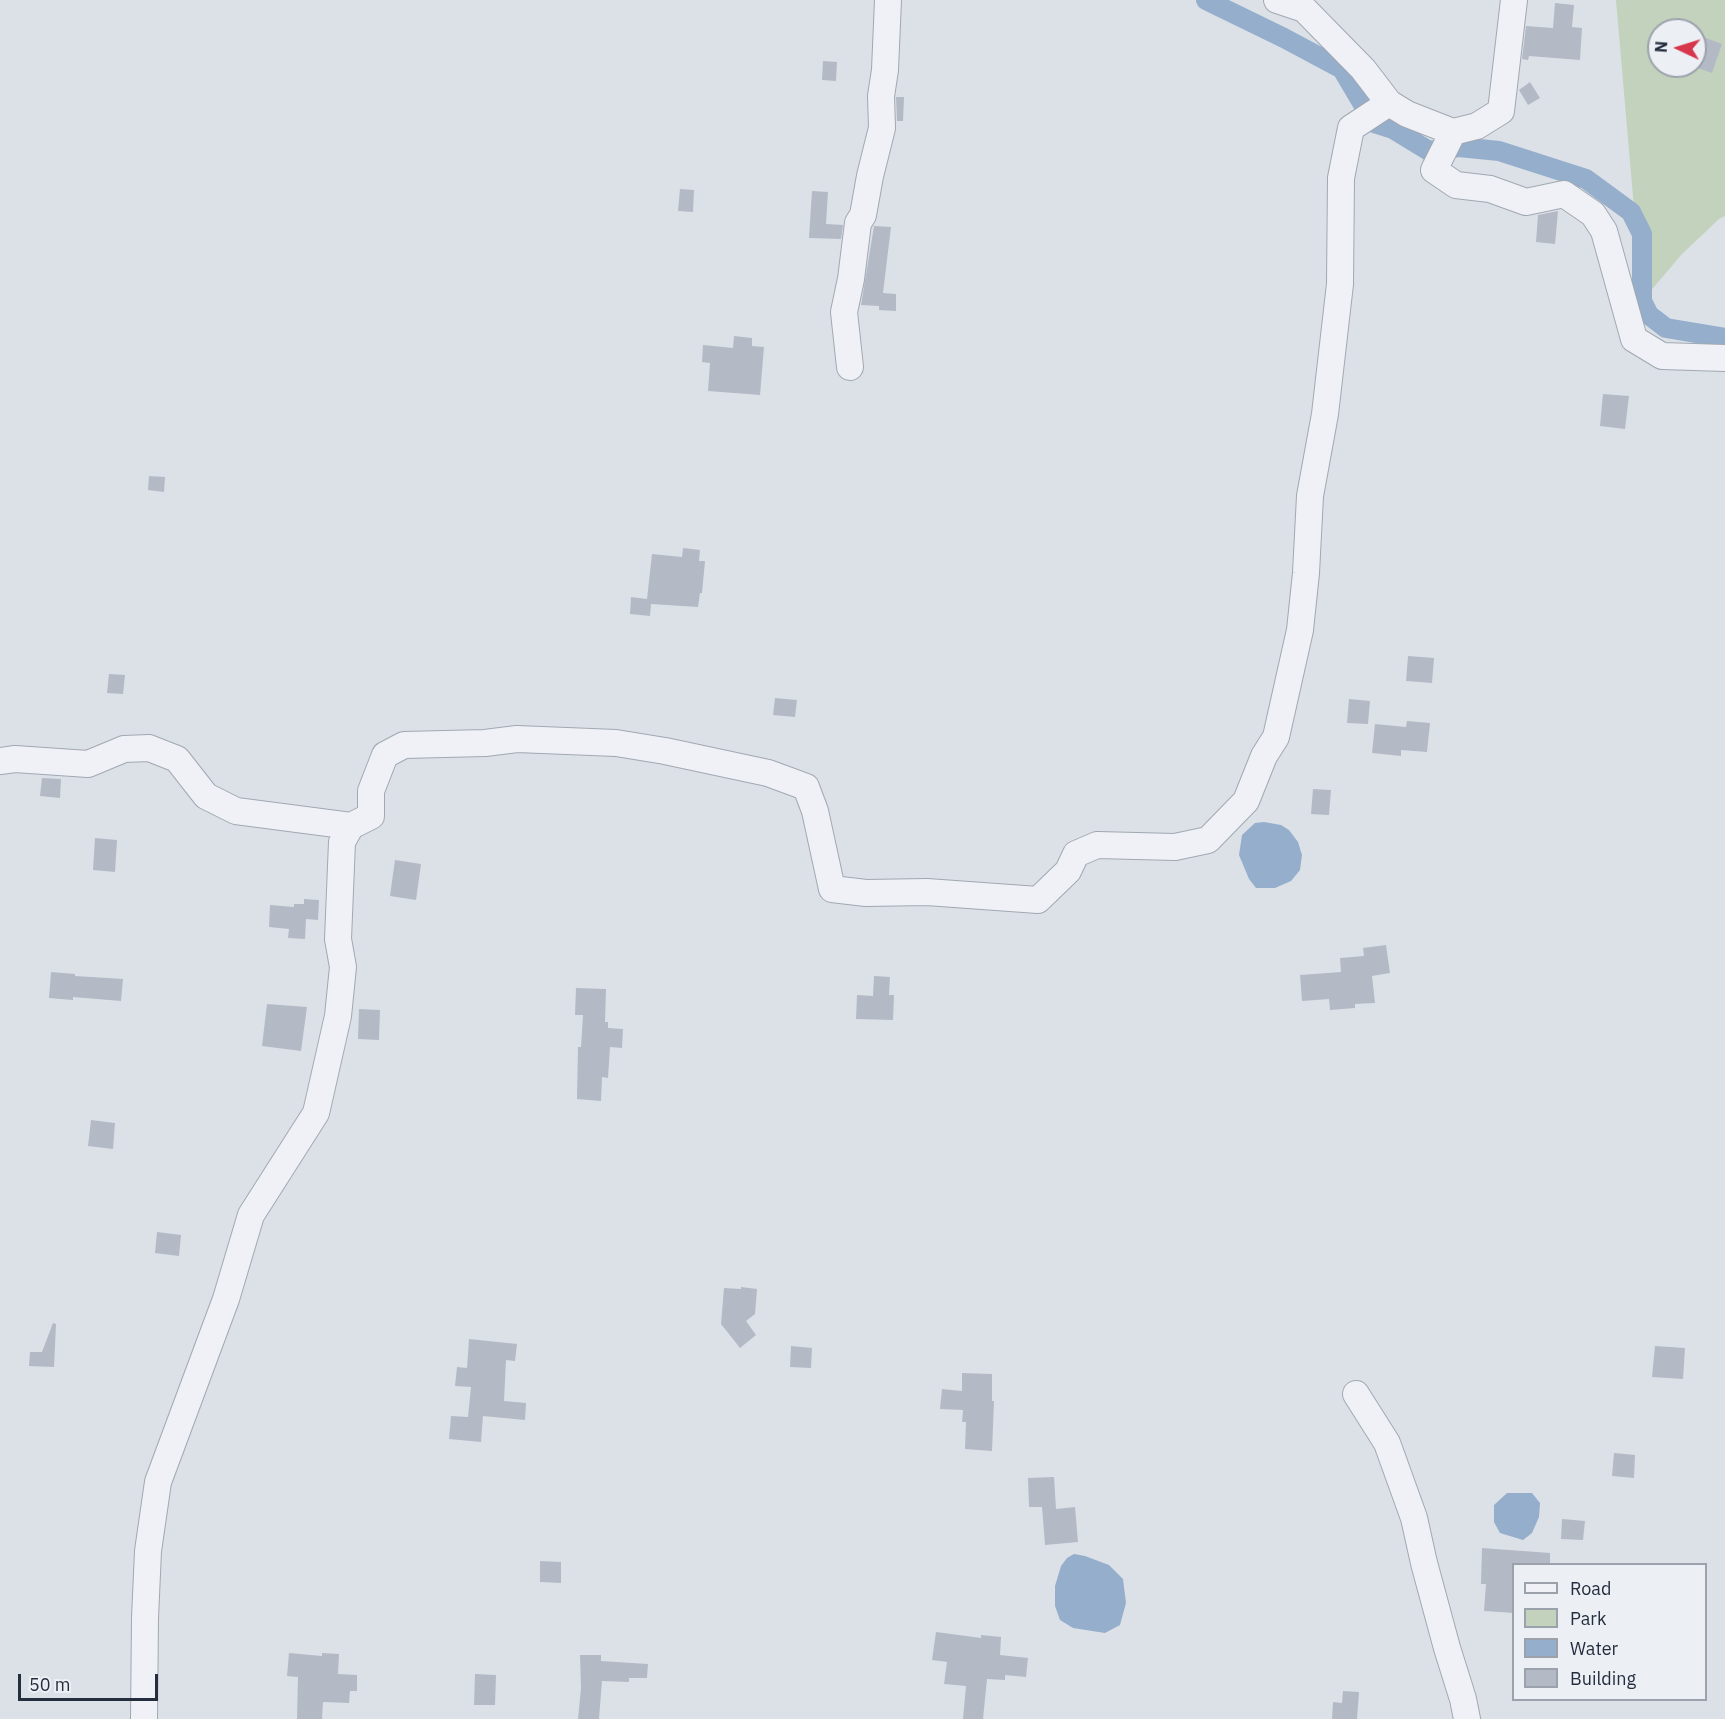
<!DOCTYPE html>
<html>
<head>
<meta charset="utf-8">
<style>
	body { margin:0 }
	#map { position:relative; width:1725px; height:1719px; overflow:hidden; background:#dce1e8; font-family:"IBM Plex Sans",sans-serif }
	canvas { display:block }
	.legend { position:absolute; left:1512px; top:1563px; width:195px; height:138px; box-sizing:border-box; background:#ecf0f5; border:2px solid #9ca2ac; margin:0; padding:8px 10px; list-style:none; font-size:18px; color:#252e3f }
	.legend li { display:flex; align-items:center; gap:12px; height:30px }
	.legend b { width:30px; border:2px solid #9ca2ac }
	.north { position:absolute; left:1647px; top:18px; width:60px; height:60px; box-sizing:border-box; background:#ecf0f5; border:2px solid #9ca2ac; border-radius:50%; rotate:274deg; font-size:16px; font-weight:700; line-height:24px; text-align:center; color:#252e3f }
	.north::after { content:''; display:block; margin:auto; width:21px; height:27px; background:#d7374d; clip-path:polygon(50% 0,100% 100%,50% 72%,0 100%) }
	.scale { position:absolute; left:18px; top:1674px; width:140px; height:27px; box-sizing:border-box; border:3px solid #252e3f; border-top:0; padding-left:8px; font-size:18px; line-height:21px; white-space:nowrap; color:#252e3f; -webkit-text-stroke:4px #ecf0f5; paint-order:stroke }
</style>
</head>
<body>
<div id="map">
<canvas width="1725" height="1719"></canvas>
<ul class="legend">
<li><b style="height:8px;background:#eff1f6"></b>Road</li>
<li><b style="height:16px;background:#c2d2bd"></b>Park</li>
<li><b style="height:16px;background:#94aecb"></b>Water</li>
<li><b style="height:16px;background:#b3bac5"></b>Building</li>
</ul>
<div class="north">N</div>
<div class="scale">50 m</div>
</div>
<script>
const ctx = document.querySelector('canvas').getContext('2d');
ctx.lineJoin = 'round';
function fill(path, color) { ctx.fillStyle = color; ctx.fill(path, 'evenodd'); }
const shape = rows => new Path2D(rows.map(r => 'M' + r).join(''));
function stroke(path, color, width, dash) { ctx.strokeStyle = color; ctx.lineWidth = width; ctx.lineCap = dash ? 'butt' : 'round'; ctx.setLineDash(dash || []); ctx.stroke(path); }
fill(shape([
	[1616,0,1725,0,1725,216,1719,219,1682,254,1642,301],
	[1659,30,1695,30,1695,66,1659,66]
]), '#c2d2bd');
fill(shape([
	[1264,822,1281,825,1289,830,1298,842,1302,855,1300,870,1291,881,1275,888,1256,888,1249,879,1239,855,1242,835,1255,823],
	[1507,1493,1532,1493,1540,1503,1539,1517,1532,1533,1523,1540,1500,1533,1494,1522,1494,1505],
	[1074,1554,1085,1556,1109,1565,1123,1579,1126,1603,1120,1625,1105,1633,1073,1628,1060,1620,1055,1606,1055,1586,1061,1566,1067,1558]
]), '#94aecb');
stroke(shape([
	[1206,0,1284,38,1342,69,1374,123,1393,129,1429,151,1459,147,1499,151,1586,179,1631,212,1642,234,1642,301,1649,315,1666,328,1725,338]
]), '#94aecb', 20);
fill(shape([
	[1555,3,1574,5,1572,27,1582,28,1580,60,1529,56,1528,60,1522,59,1526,26,1553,28],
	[1695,34,1722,44,1712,73,1695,67],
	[823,61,837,62,836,81,822,80],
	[1530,82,1540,98,1528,105,1519,90],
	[896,97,904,97,903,121,897,121],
	[680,189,694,190,693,212,678,211],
	[812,191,828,192,826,224,843,225,841,239,809,238],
	[1558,211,1555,244,1536,242,1538,215],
	[874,226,891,227,883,293,896,294,896,311,879,310,879,306,861,305],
	[734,336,752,338,752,346,764,347,760,395,708,391,710,363,702,362,703,345,733,348],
	[1603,394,1629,396,1625,429,1600,426],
	[149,476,165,477,164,492,148,490],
	[683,548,700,550,699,561,705,561,702,593,700,593,698,607,651,604,650,616,630,614,631,597,647,599,652,554,682,557],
	[1408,656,1434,658,1432,683,1406,681],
	[109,674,125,675,123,694,107,693],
	[775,698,797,700,795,717,773,715],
	[1349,699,1370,701,1368,724,1347,723],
	[1407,721,1430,723,1427,752,1401,750,1401,756,1372,753,1375,724,1406,727],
	[42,778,61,779,60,798,40,796],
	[1313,789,1331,790,1329,815,1311,814],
	[95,838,117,840,115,872,93,870],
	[395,860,421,864,416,900,390,896],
	[304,899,319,900,318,920,306,919,305,939,288,938,289,929,269,927,270,905,294,907,294,904,304,904],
	[1386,945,1390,973,1372,976,1375,1003,1355,1004,1355,1008,1330,1010,1329,999,1302,1001,1300,975,1341,972,1340,958,1364,956,1363,948],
	[51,972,75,974,75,976,123,979,121,1001,73,997,73,1000,49,998],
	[874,976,890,977,889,995,894,995,893,1020,856,1019,857,995,873,996],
	[576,988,606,989,605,1022,608,1022,608,1028,623,1029,622,1048,610,1047,608,1078,602,1077,601,1101,577,1099,578,1047,581,1047,583,1015,575,1015],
	[267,1004,307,1007,301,1051,262,1046],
	[359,1009,380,1010,379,1040,358,1039],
	[91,1120,115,1123,113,1149,88,1146],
	[157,1232,181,1235,179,1256,155,1253],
	[741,1287,757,1289,755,1314,746,1321,756,1335,740,1348,721,1324,724,1288,741,1289],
	[53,1323,56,1324,54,1367,29,1366,30,1352,42,1352],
	[469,1339,517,1344,515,1361,506,1360,504,1401,526,1403,525,1420,483,1416,481,1442,449,1439,451,1416,468,1417,471,1387,455,1386,457,1367,467,1368],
	[791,1346,812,1348,811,1368,790,1367],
	[1655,1346,1685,1348,1683,1379,1652,1377],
	[962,1373,992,1374,992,1401,994,1401,992,1451,965,1449,966,1422,962,1422,963,1410,940,1409,942,1389,962,1391],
	[1614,1453,1635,1455,1634,1478,1612,1476],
	[1054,1477,1056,1509,1075,1507,1078,1542,1045,1545,1042,1507,1029,1507,1028,1478],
	[1562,1519,1585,1521,1583,1540,1561,1539],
	[1482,1548,1550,1553,1550,1564,1514,1564,1514,1613,1484,1611,1486,1584,1481,1584],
	[540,1561,561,1562,561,1583,540,1582],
	[936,1632,981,1638,981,1635,1001,1637,1000,1655,1028,1658,1026,1677,1005,1675,1005,1680,987,1679,983,1719,963,1719,966,1686,944,1684,947,1662,932,1660],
	[289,1653,322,1656,322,1653,339,1654,338,1674,357,1675,357,1691,350,1691,349,1703,323,1702,322,1719,297,1719,298,1677,287,1676],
	[580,1655,601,1655,601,1661,648,1664,647,1678,629,1678,629,1682,602,1681,599,1719,578,1719,581,1688],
	[475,1674,496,1675,495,1705,474,1705],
	[1343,1691,1359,1692,1357,1719,1332,1719,1333,1702,1342,1703]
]), '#b3bac5');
const minor = shape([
	[1277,0,1304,9,1363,69,1389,103,1407,114,1453,132,1477,126,1501,111,1514,0],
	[1453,132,1434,170,1456,185,1490,189,1526,202,1564,194,1593,214,1604,231,1634,339,1662,356,1725,358],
	[850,367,844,312,851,279,858,223,863,215,870,176,882,128,881,96,885,70,888,0],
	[0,761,15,759,88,764,124,749,149,748,177,759,206,796,236,811,351,826,371,816,371,791,385,755,404,745,485,743,517,739,616,743,665,751,768,773,806,787,815,811,832,889,866,893,927,892,1038,900,1068,871,1076,854,1097,845,1175,847,1208,840,1246,801,1264,756,1276,737,1300,630,1306,573,1310,496,1325,414,1340,284,1341,178,1351,128,1389,103],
	[1356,1394,1387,1443,1414,1518,1424,1563,1447,1648,1463,1699,1467,1719],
	[144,1719,145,1618,148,1551,158,1482,226,1299,251,1215,316,1113,338,1016,343,967,338,939,342,842,351,826]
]);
stroke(minor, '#a1a8b2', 28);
stroke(minor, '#eff1f6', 26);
</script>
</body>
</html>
